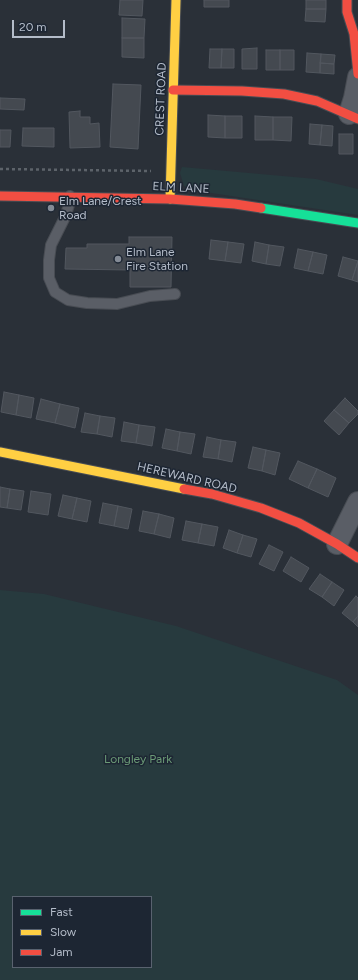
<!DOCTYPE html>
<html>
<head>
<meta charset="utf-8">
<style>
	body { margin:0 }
	#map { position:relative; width:358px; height:980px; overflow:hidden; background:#2a3038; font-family:Figtree,sans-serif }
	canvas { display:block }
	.legend { position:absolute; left:12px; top:896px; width:140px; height:72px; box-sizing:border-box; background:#1d2633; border:1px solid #59626f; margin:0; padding:5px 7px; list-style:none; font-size:12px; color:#b4bcc9 }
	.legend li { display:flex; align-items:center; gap:8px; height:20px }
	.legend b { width:20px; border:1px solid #59626f }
	.scale { position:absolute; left:12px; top:20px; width:53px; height:18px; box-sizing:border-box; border:2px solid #b4bcc9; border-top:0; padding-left:5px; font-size:12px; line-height:14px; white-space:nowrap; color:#b4bcc9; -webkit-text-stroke:3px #1d2633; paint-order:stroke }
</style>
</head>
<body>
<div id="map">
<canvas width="358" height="980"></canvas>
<ul class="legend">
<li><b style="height:5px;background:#16e098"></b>Fast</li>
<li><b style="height:5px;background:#ffcf43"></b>Slow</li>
<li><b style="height:5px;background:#f24e42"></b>Jam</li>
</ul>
<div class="scale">20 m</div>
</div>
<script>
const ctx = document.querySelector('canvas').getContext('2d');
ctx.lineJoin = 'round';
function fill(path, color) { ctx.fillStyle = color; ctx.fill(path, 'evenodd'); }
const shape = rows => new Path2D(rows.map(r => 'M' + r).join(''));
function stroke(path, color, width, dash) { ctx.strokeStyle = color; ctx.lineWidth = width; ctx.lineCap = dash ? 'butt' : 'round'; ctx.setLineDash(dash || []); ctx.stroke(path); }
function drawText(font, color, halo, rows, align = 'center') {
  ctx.font = font + ' Figtree,sans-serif'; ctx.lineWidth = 3; ctx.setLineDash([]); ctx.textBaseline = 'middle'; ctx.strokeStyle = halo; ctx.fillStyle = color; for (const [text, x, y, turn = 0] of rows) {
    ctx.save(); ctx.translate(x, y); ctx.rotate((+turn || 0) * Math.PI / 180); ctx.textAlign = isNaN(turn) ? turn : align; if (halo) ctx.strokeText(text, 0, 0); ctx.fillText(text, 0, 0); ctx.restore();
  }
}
fill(shape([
	[182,167,316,179,358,189,358,215,198,191,184,186,180,173],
	[0,590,44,594,176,626,337,680,358,695,358,980,0,980],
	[13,897,151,897,151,967,13,967]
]), '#273a3e');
const building = shape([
	[120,0,143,0,142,16,119,15,120,0],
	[204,0,229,0,229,7,204,7,204,0],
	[306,0,326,0,326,9,306,9,306,0],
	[306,9,326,9,325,22,305,21,306,9],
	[122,18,145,19,144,38,122,38,122,18],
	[122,38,144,38,144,58,122,57,122,38],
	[257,48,257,69,242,69,242,49,257,48],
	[210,49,222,49,221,68,209,68,210,49],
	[222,49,234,49,234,68,221,68,222,49],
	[266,50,280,50,280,70,266,70,266,50],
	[280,50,294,50,294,70,280,70,280,50],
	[307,53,321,54,320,73,306,72,307,53],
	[321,54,335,55,334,64,320,63,321,54],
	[320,63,334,64,334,74,320,73,320,63],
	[113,84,141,85,138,149,110,147,113,84],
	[0,98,25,99,24,110,0,109,0,98],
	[80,111,80,117,90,117,90,124,99,123,100,147,70,148,69,112,80,111],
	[208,115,225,116,225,138,208,137,208,115],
	[225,116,242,116,242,138,225,138,225,116],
	[255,116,273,117,273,140,255,140,255,116],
	[273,117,292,117,291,141,273,140,273,117],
	[310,124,322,125,320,145,309,144,310,124],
	[322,125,333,126,332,146,320,145,322,125],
	[23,128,54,128,54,147,22,146,23,128],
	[0,130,11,130,10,147,0,147,0,130],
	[339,134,353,134,353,154,339,154,339,134],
	[129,237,172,237,171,287,130,287,130,270,65,269,66,248,87,248,87,244,129,244,129,237],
	[211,240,228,242,225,261,209,259,211,240],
	[228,242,244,244,241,263,225,261,228,242],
	[255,242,269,245,266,264,252,261,255,242],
	[269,245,284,247,280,266,266,264,269,245],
	[298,249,313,252,308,271,294,268,298,249],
	[313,252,327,255,323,274,308,271,313,252],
	[343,257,358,261,352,280,338,276,343,257],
	[358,261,358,282,352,280,358,261],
	[4,392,19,395,16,415,1,412,4,392],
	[19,395,34,398,31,418,16,415,19,395],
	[345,398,358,411,358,414,349,423,334,410,345,398],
	[41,399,60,404,55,423,36,419,41,399],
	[60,404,79,408,75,428,55,423,60,404],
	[334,410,349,423,339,435,324,421,334,410],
	[85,413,100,416,97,434,81,432,85,413],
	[100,416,115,418,112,437,97,434,100,416],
	[124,422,139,425,136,443,121,441,124,422],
	[139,425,155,427,152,446,136,443,139,425],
	[166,429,180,432,177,451,162,448,166,429],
	[180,432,195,434,191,454,177,451,180,432],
	[207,437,221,440,218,459,203,457,207,437],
	[221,440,236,442,232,462,218,459,221,440],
	[253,447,266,450,262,471,248,468,253,447],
	[266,450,280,453,275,475,262,471,266,450],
	[298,461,317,469,308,488,289,479,298,461],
	[317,469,336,478,328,497,308,488,317,469],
	[0,487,10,489,7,508,0,507,0,487],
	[10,489,24,491,21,510,7,508,10,489],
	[31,491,51,494,48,515,28,512,31,491],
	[63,495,77,498,72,519,58,516,63,495],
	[77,498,91,501,87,522,72,519,77,498],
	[103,503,118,506,114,526,99,523,103,503],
	[118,506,132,509,128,529,114,526,118,506],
	[143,511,159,514,154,534,139,531,143,511],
	[159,514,174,518,170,538,154,534,159,514],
	[186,521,202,524,198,543,182,540,186,521],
	[202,524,218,527,214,546,198,543,202,524],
	[229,530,243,535,237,553,223,548,229,530],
	[243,535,257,539,251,557,237,553,243,535],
	[269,545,283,552,274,571,259,564,269,545],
	[291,557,309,568,301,582,283,571,291,557],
	[320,574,332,582,322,597,309,589,320,574],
	[332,582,344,590,334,606,322,597,332,582],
	[356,596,358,598,358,616,353,622,342,613,356,596],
	[358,616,358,627,353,622,358,616]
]);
fill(building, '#444950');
stroke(building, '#52575f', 1);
const lane = shape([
	[70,196,69,205,65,217,51,245,49,260,49,278,55,292,68,300,87,303,117,304,150,296,175,294]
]);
const street = shape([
	[349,114,354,98,358,77],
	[337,544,358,502]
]);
const fast = shape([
	[261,208,358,223]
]);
const slow = shape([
	[170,199,176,0],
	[0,452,184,489]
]);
const jam = shape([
	[347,0,347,12,354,34,358,74],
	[173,90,242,91,284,94,317,101,358,119],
	[0,196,170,199,235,204,261,208],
	[184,489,212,494,261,508,299,523,337,544,358,558]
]);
stroke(lane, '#484c53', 12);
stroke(street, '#484c53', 22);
stroke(fast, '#484c53', 11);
stroke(slow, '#484c53', 11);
stroke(jam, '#484c53', 11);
stroke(shape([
	[0,169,151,171]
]), '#5d636a', 2.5, [3, 3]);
stroke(lane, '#5a5e66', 10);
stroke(street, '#5a5e66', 20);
stroke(fast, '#16e098', 9);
stroke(slow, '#ffcf43', 9);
stroke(jam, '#f24e42', 9);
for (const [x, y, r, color] of [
	[51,208,4,"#848b96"],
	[118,259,4,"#848b96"]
]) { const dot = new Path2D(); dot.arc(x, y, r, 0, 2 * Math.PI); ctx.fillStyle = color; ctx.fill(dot); stroke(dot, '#1d2633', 1.5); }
drawText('12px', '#b4bcc9', '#1d2633', [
	["CREST ROAD",161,99,-88],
	["ELM LANE",181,188,3],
	["HEREWARD ROAD",187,478,13]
]);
drawText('12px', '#b4bcc9', '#1d2633', [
	["Elm Lane/Crest",59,201],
	["Road",59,215],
	["Elm Lane",126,252],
	["Fire Station",126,266]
], 'left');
drawText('12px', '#6b9a76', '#1d2633', [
	["Longley Park",138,759]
]);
</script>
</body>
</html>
